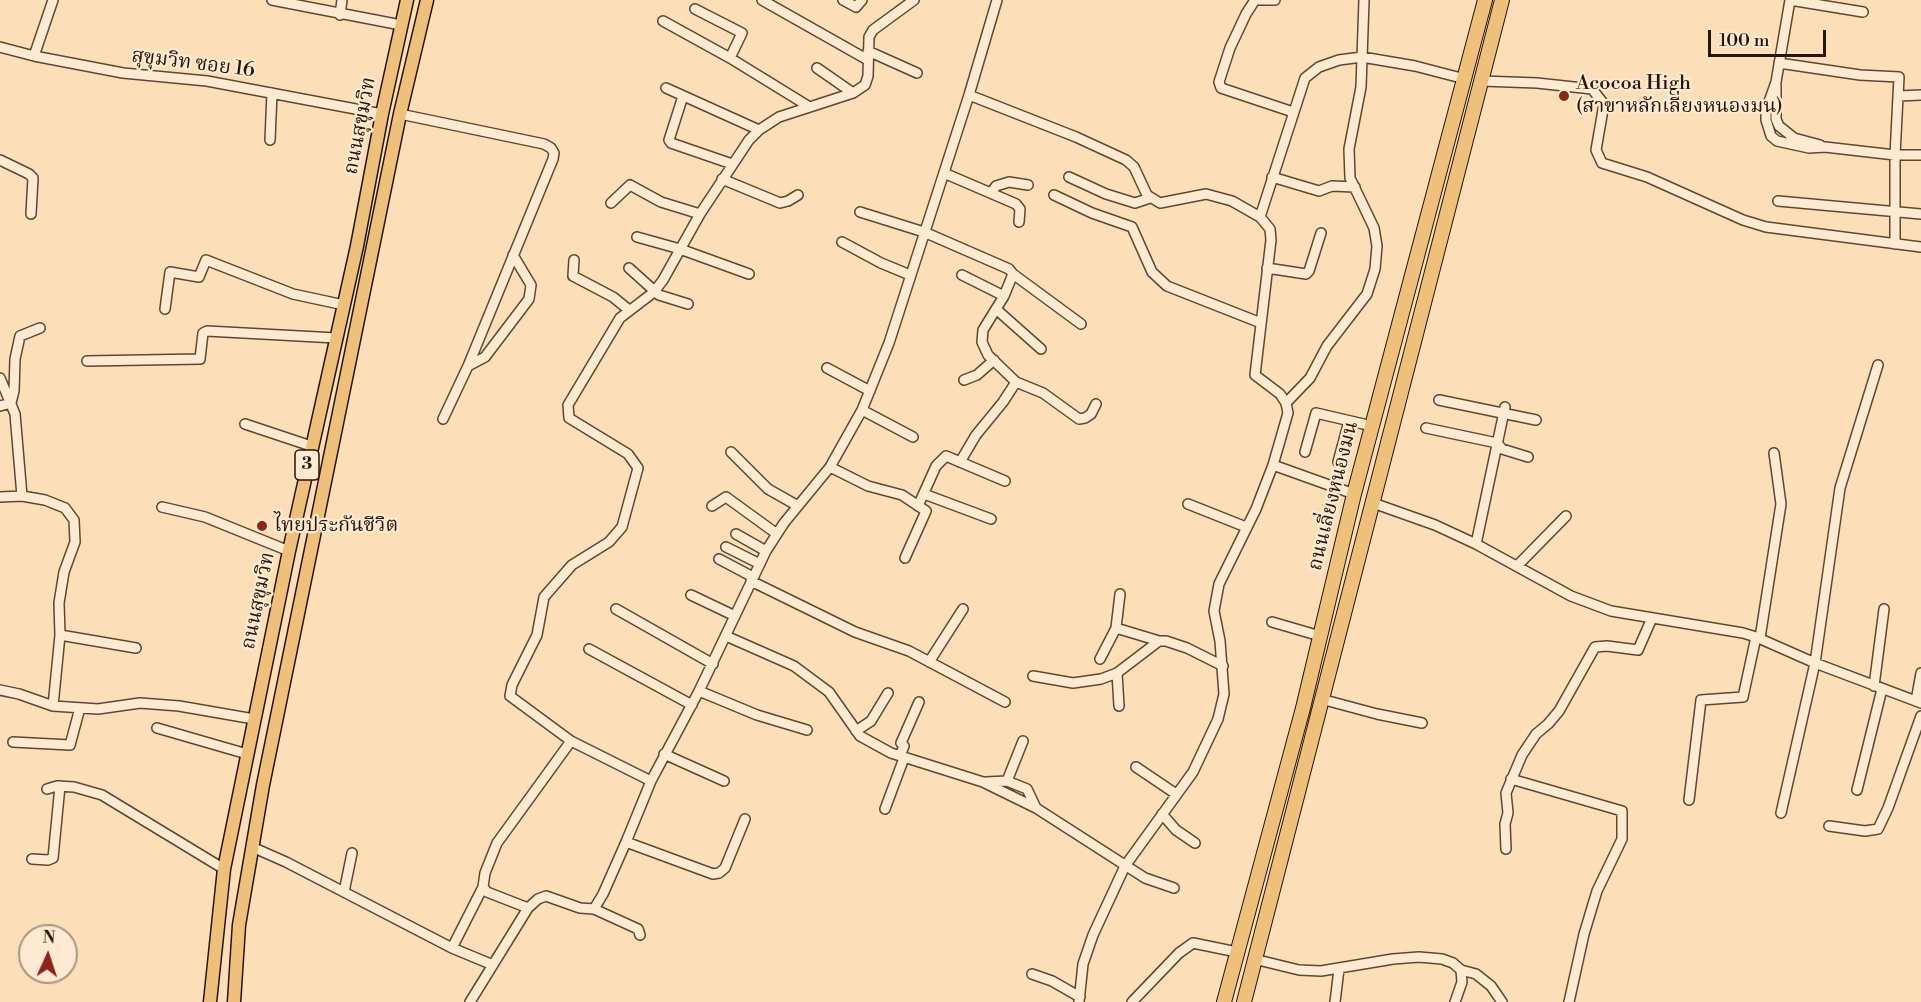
<!DOCTYPE html>
<html>
<head>
<meta charset="utf-8">
<style>
	body { margin:0 }
	#map { position:relative; width:1921px; height:1002px; overflow:hidden; background:#fcdfb8; font-family:"Libre Bodoni",serif }
	canvas { display:block }
	.north { position:absolute; left:18px; top:924px; width:60px; height:60px; box-sizing:border-box; background:#fdead1; border:2px solid #a79581; border-radius:50%; rotate:3deg; font-size:16px; font-weight:700; line-height:24px; text-align:center; color:#261509 }
	.north::after { content:''; display:block; margin:auto; width:21px; height:27px; background:#8f2418; clip-path:polygon(50% 0,100% 100%,50% 72%,0 100%) }
	.scale { position:absolute; left:1708px; top:30px; width:118px; height:27px; box-sizing:border-box; border:3px solid #261509; border-top:0; padding-left:8px; font-size:18px; line-height:21px; white-space:nowrap; color:#261509; -webkit-text-stroke:4px #fdead1; paint-order:stroke }
</style>
</head>
<body>
<div id="map">
<canvas width="1921" height="1002"></canvas>
<div class="north">N</div>
<div class="scale">100 m</div>
</div>
<script>
const ctx = document.querySelector('canvas').getContext('2d');
ctx.lineJoin = 'round';
const shape = rows => new Path2D(rows.map(r => 'M' + r).join(''));
function stroke(path, color, width, dash) { ctx.strokeStyle = color; ctx.lineWidth = width; ctx.lineCap = dash ? 'butt' : 'round'; ctx.setLineDash(dash || []); ctx.stroke(path); }
function drawText(font, color, halo, rows, align = 'center') {
  ctx.font = font + ' "Libre Bodoni","Noto Serif Thai",serif'; ctx.lineWidth = 4.5; ctx.setLineDash([]); ctx.textBaseline = 'middle'; ctx.strokeStyle = halo; ctx.fillStyle = color; for (const [text, x, y, turn = 0] of rows) {
    ctx.save(); ctx.translate(x, y); ctx.rotate((+turn || 0) * Math.PI / 180); ctx.textAlign = isNaN(turn) ? turn : align; if (halo) ctx.strokeText(text, 0, 0); ctx.fillText(text, 0, 0); ctx.restore();
  }
}
const minor = shape([
	[272,0,401,25],
	[762,0,868,60],
	[843,0,856,7,862,0],
	[1275,0,1255,0,1246,14,1230,48,1219,82,1221,88,1293,112],
	[1790,0,1776,82,1766,110,1766,120,1771,136,1777,141,1809,148,1825,147,1895,155,1921,155],
	[1790,0,1863,12],
	[695,9,742,33,730,58],
	[340,15,342,0],
	[663,21,730,58,808,106],
	[0,47,34,56,123,73,207,81,382,114],
	[868,51,917,73],
	[34,56,53,0],
	[1779,63,1860,75,1899,77,1895,155,1895,244],
	[817,68,853,93],
	[1482,81,1537,83,1592,89,1604,104,1596,150,1602,163,1647,177,1743,220,1766,227,1921,247],
	[1776,85,1776,119,1779,126,1794,138,1820,145],
	[666,88,759,130],
	[969,95,1076,137,1126,160,1134,167,1147,195,1160,203,1206,194,1232,201,1260,217,1270,229,1271,240,1255,375,1280,394,1286,403,1288,413,1273,465,1256,509,1219,584,1214,611,1220,641,1224,694,1218,719,1193,772,1125,866,1093,935,1083,964,1079,1002],
	[683,96,669,140,671,143,732,164],
	[1898,96,1921,95],
	[400,114,544,144,551,148,554,153,553,159,468,366,443,419],
	[270,140,272,93],
	[0,160,29,174,33,178,31,214],
	[944,173,1016,204,1020,209,1019,222],
	[1069,177,1106,194,1135,203,1150,198],
	[1272,177,1319,191,1332,186,1355,187],
	[722,179,780,203,788,201,798,195],
	[991,193,996,186,1009,182,1028,185],
	[1054,195,1092,213,1132,227,1152,272,1167,286,1261,323],
	[1778,201,1921,214],
	[611,203,630,185,661,202,700,214],
	[860,212,924,232,1009,269,1013,274,1004,296,983,330,982,342,988,355,1016,382,1003,402,976,435,960,462],
	[1260,217,1305,78,1319,67,1339,60,1362,57,1415,66,1465,79],
	[637,237,680,249,749,274],
	[842,242,881,263,910,275],
	[574,260,573,276,613,297,629,310],
	[629,268,659,295,688,304],
	[1267,268,1306,274,1309,271,1321,233],
	[1013,274,1081,324],
	[962,275,1004,296],
	[165,309,170,272,199,277,206,260,293,294,344,305],
	[996,309,1041,349],
	[87,361,200,359,203,333,207,331,336,338],
	[468,366,485,357,529,299,531,285,513,255],
	[827,368,870,391],
	[0,378,15,414,22,496],
	[964,380,977,375,994,360],
	[1016,382,1043,393,1079,419,1085,418,1091,414,1096,404],
	[1439,400,1536,420],
	[1286,403,1310,378,1327,346,1367,294,1375,269,1377,246,1374,228,1350,178,1349,149,1361,87,1364,0],
	[0,406,11,403,14,391,15,359,20,336,40,328],
	[862,410,913,437],
	[245,424,311,446],
	[1426,428,1497,443,1502,449,1528,457],
	[731,452,768,489,798,506],
	[1305,452,1316,413,1372,426],
	[1338,462,1349,421],
	[1273,465,1354,494],
	[830,467,868,486,902,495,926,511,905,558],
	[924,494,991,519],
	[0,497,22,496,45,500,65,508,74,520,75,542,64,572,59,603,60,635,53,706],
	[1373,503,1435,525,1476,544,1571,596,1611,611,1743,633,1756,637,1815,663,1921,703],
	[1188,504,1246,527],
	[712,506,726,497,777,534],
	[918,506,936,466,946,456,1005,481],
	[162,507,205,517,289,551],
	[736,534,766,551],
	[1476,544,1505,407],
	[726,547,760,564],
	[719,559,753,577],
	[1517,566,1566,516],
	[751,581,855,632,909,651,1005,702],
	[691,595,735,616],
	[616,609,713,664],
	[1272,622,1320,636],
	[1116,628,1159,641],
	[60,635,136,648],
	[726,636,794,666,829,692,860,736,891,753,983,782,1036,808,1145,878,1174,888],
	[1760,638,1781,504,1774,453],
	[589,649,692,705],
	[1100,659,1116,628,1120,594],
	[929,662,963,609],
	[1117,673,1119,706],
	[1033,676,1073,683,1101,679,1117,673,1159,641,1166,641,1187,648,1223,666],
	[1874,686,1884,609],
	[0,690,19,694,53,706,98,709,140,703,179,706,254,719],
	[699,691,757,715,807,730],
	[1321,699,1377,714,1422,723],
	[1916,701,1921,673],
	[157,728,247,754],
	[856,731,871,721,888,693],
	[13,742,70,745,80,708],
	[664,754,724,781],
	[900,756,904,746,901,743,919,702],
	[1136,767,1176,794],
	[1511,779,1622,811,1622,839,1597,891,1584,934,1569,1002],
	[651,781,571,741,510,696,512,685,537,635,544,597,572,565,609,542,622,527,638,468,628,454,569,418,568,405,620,318,654,292,663,280,700,214,749,140,759,130,779,117,853,93,865,85,868,76,869,37,873,30,914,0],
	[1007,781,1023,741],
	[986,782,1007,781,1027,789,1036,808],
	[47,789,57,786,74,787,102,795,224,869],
	[1857,790,1882,689],
	[1689,800,1701,700,1743,697,1756,637],
	[885,809,904,758],
	[1781,813,1815,663,1840,488,1878,365],
	[1162,814,1176,830,1195,843],
	[1829,826,1865,831,1878,829,1888,808,1921,716],
	[626,842,713,874,719,873,725,868,745,819],
	[252,847,286,862,452,948,493,965],
	[1506,849,1505,824,1508,813,1506,793,1522,755,1536,734,1548,724,1559,711,1595,647,1607,646,1638,650,1652,618],
	[32,859,48,860,53,858,60,786],
	[344,892,352,853],
	[528,908,487,892,483,887,485,873,497,843,571,741],
	[594,909,638,929,640,935],
	[452,948,483,887],
	[1254,959,1299,970,1321,971,1393,959,1419,957,1442,959,1453,963,1461,970,1476,974,1491,986,1502,1002],
	[1032,974,1052,981,1080,997],
	[470,1002,528,908,538,899,546,896,580,908,594,909,603,894,626,842,651,781,699,691,766,551,784,523,830,467,862,410,889,343,969,95,997,0],
	[1132,1002,1179,953,1193,943,1237,952],
	[1335,1002,1339,969],
	[1455,1002,1462,982,1461,970]
]);
const major = shape([
	[210,1002,224,869,289,551,357,246,382,114,407,0],
	[234,1002,239,925,263,785,400,114,427,0]
]);
const highway = shape([
	[1224,1002,1303,708,1354,494,1485,0],
	[1244,1002,1502,0]
]);
stroke(minor, '#5c4835', 12);
stroke(major, '#261509', 15);
stroke(highway, '#261509', 16);
stroke(minor, '#fdead1', 9);
stroke(major, '#eec07c', 12);
stroke(highway, '#eec07c', 14);
for (const [x, y, r, color] of [
	[1564,96,6,"#8f2418"],
	[262,526,6,"#8f2418"]
]) { const dot = new Path2D(); dot.arc(x, y, r, 0, 2 * Math.PI); ctx.fillStyle = color; ctx.fill(dot); stroke(dot, '#fdead1', 2); }
for (const [x, y, w] of [
	[307,465,24]
]) { const box = new Path2D(); box.roundRect(x - w / 2, y - 15, w, 30, 4.5); ctx.fillStyle = '#fdead1'; ctx.fill(box); stroke(box, '#261509', 1.5); }
drawText('bold 18px', '#261509', null, [
	["3",307,465]
]);
drawText('20px', '#261509', '#fdead1', [
	["สุขุมวิท ซอย 16",193,64,7],
	["ถนนสุขุมวิท",361,126,-79],
	["ถนนเลี่ยงหนองมน",1334,496,-76],
	["ถนนสุขุมวิท",259,601,-78]
]);
drawText('20px', '#261509', '#fdead1', [
	["Acocoa High",1576,84],
	["(สาขาหลักเลี่ยงหนองมน)",1576,107],
	["ไทยประกันชีวิต",274,526]
], 'left');
</script>
</body>
</html>
